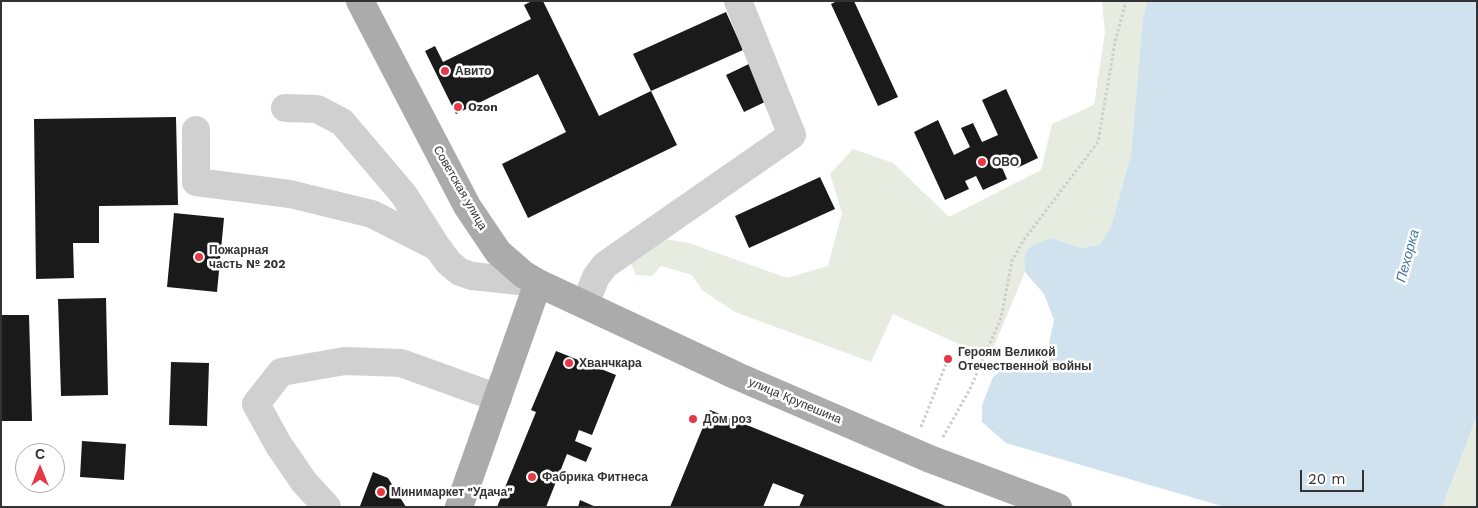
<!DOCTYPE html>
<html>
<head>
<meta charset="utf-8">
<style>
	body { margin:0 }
	#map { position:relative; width:1478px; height:508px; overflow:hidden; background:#fff; font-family:"Work Sans",sans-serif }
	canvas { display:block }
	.frame { position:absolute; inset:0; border:2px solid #333; pointer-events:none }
	.north { position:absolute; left:15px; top:443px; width:50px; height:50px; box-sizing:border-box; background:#fff; border:1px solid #adadad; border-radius:50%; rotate:0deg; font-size:14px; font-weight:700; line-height:20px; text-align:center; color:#333 }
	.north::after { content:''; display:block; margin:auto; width:18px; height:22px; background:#e63946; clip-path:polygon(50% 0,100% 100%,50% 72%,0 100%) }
	.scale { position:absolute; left:1300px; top:470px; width:64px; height:22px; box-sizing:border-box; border:2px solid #333; border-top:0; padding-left:6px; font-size:15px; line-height:18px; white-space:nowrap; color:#333; -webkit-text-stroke:4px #fff; paint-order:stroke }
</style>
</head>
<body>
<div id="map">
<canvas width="1478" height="508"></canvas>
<div class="frame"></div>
<div class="north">С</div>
<div class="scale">20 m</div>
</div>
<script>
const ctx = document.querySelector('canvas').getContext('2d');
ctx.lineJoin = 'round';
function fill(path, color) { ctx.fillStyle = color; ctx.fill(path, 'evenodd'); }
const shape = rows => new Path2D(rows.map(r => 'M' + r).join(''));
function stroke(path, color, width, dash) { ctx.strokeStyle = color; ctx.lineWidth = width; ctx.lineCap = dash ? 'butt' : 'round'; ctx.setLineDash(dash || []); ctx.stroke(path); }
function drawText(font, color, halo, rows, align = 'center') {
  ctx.font = font + ' "Work Sans",sans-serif'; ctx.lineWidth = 5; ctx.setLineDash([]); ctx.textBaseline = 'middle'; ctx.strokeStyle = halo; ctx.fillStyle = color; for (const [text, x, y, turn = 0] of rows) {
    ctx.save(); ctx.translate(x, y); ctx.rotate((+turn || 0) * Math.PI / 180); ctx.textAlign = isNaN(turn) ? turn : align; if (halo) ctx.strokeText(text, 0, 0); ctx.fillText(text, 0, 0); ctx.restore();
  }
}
fill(shape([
	[1102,1,1147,1,1143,18,1131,154,1111,227,1099,245,1081,248,1051,238,1024,256,1025,272,989,358,893,314,871,362,735,312,703,291,692,275,661,266,652,276,636,275,629,259,664,239,689,243,787,278,828,266,842,213,830,174,853,149,893,163,949,217,1041,170,1052,124,1094,105,1105,33],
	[1477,414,1477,507,1442,507,1468,440]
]), '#e6ecdf');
fill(shape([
	[1147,1,1477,1,1477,414,1468,440,1442,507,1225,507,1006,443,982,422,982,405,993,377,1010,364,1038,360,1048,348,1054,320,1044,294,1025,272,1024,256,1031,246,1051,238,1081,248,1099,245,1111,227,1131,154,1143,18]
]), '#cfe2ee');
fill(shape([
	[532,1,543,1,599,116,651,91,677,145,528,218,502,164,566,132,538,74,456,114,425,51,435,46,443,62,531,19,524,5],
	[837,1,854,1,898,97,878,106,831,4],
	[726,12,743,50,651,91,633,54],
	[751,63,769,100,744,112,726,75],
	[1006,89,1038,158,1017,168,1013,160,1001,165,1007,179,983,190,976,176,965,181,969,189,945,200,914,132,938,120,954,155,970,147,961,128,973,123,982,142,998,135,982,100],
	[176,117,178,205,99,206,99,243,73,243,74,278,36,279,34,119],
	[820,177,835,209,749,248,735,216],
	[174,213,224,218,217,292,167,287],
	[106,298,108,395,61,396,58,299],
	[1,315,29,315,32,421,1,421],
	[556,351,616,375,592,435,579,430,575,441,592,448,586,462,567,454,546,507,497,507,536,412,531,410],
	[171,362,209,363,207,426,169,425],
	[710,410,936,502,948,507,799,507,804,495,773,483,763,507,670,507],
	[82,441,126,444,124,480,80,477],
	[373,472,388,478,406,507,360,506],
	[580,500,596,507,578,507]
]), '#1a1a1a');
stroke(shape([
	[921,427,948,359],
	[943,437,970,389,1001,318,1012,261,1023,241,1098,142,1115,42,1126,1]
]), '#cdcdcd', 3, [2.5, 2.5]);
stroke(shape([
	[285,108,317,109,342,122,404,195,437,247,449,263,460,272,472,276,538,283],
	[196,130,196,182,290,194,372,214,437,247],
	[585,304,596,277,605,265,792,135,738,1],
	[327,507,304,482,278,444,256,404,281,372,345,361,401,363,498,398]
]), '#d0d0d0', 28);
stroke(shape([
	[360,1,467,206,498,252,523,274,538,283,737,376,930,459,1058,507],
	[459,507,538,283]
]), '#ababab', 28);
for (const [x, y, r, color] of [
	[445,71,5,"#e63946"],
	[458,107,5,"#e63946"],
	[982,162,5,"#e63946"],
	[199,257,5,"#e63946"],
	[948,359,5,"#e63946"],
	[569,363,5,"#e63946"],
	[693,419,5,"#e63946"],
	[532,477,5,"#e63946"],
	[381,492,5,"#e63946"]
]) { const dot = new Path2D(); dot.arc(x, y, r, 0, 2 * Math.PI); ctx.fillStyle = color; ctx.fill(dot); stroke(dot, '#fff', 2); }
drawText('bold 12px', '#333', '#fff', [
	["Авито",455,71],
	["Ozon",468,107],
	["ОВО",992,162],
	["Пожарная",209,250],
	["часть № 202",209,264],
	["Героям Великой",958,352],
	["Отечественной войны",958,366],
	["Хванчкара",579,363],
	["Дом роз",703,419],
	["Фабрика Фитнеса",542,477],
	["Минимаркет \"Удача\"",391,492]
], 'left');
drawText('12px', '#333', '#fff', [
	["Советская улица",460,188,60],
	["улица Крупешина",795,401,23]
]);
drawText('italic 14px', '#3f7597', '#fff', [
	["Пехорка",1408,256,-75]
]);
</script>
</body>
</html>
